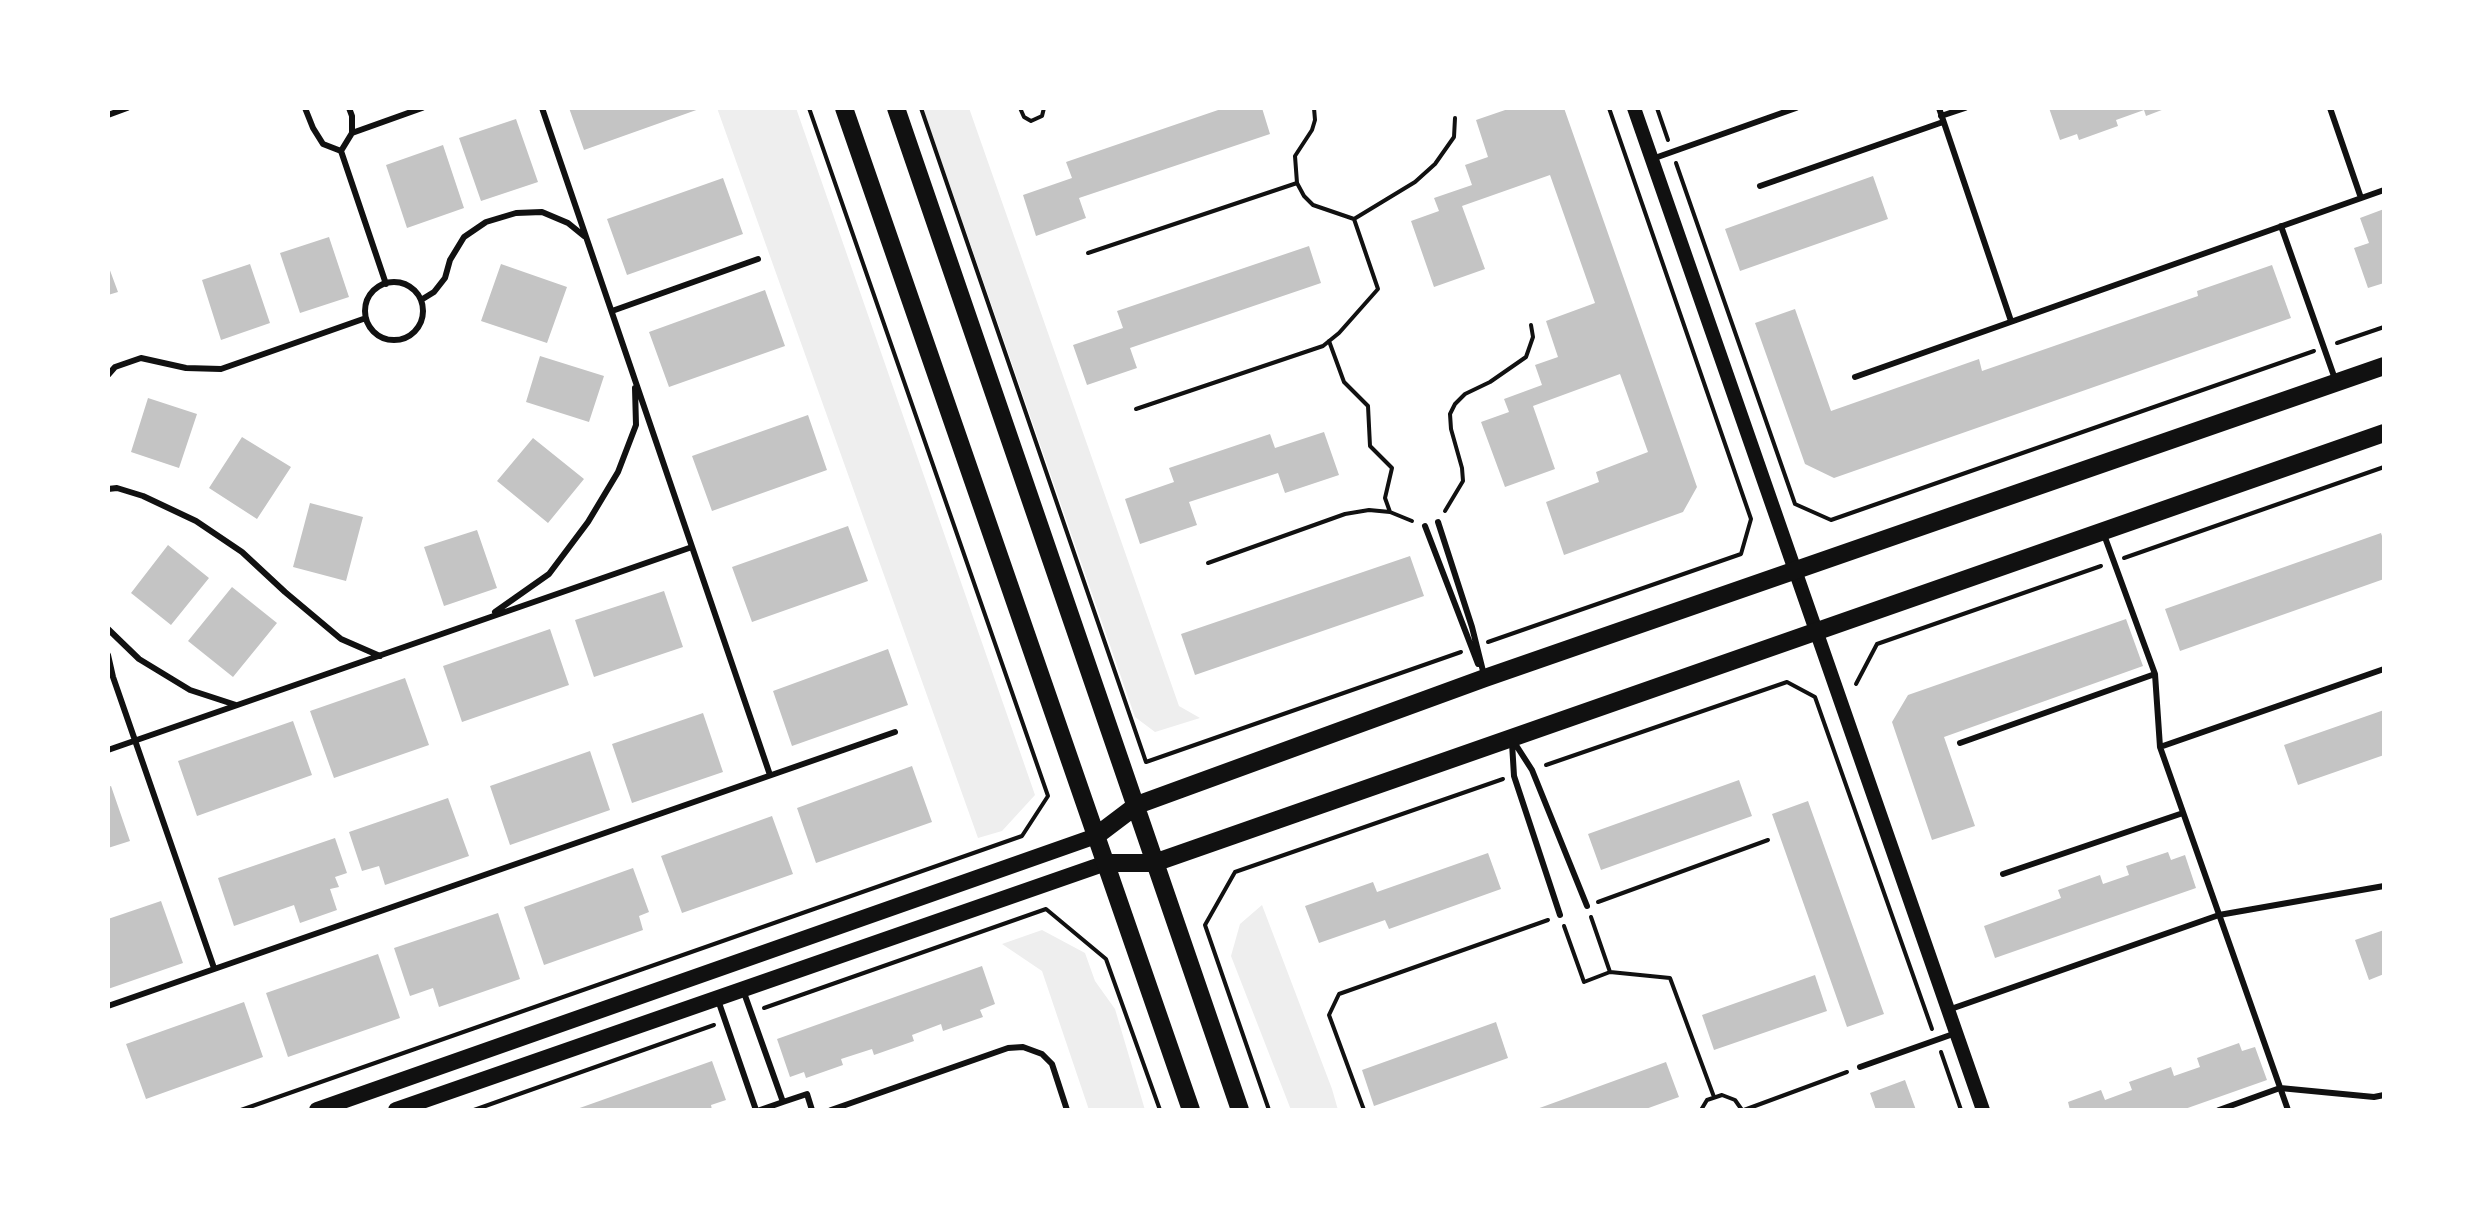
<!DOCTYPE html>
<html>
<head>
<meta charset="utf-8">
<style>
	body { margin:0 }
	#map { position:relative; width:2492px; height:1218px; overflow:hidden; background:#fff; font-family:Barlow,sans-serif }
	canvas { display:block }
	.frame { position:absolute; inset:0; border:110px solid #fff; pointer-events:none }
</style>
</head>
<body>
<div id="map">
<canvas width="2492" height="1218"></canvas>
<div class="frame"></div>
</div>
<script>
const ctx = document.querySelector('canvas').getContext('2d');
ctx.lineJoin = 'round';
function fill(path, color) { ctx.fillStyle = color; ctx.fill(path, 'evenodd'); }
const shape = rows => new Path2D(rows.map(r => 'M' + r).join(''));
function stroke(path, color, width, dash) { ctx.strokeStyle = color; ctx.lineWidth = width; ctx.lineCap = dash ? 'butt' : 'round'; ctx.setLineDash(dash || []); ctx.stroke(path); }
fill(shape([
	[717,108,796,108,1035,795,1002,831,978,838],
	[923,108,969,108,1179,706,1200,718,1155,732,1135,717],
	[1262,905,1332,1089,1338,1110,1291,1110,1231,956,1240,924],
	[1042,930,1085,953,1095,981,1115,1009,1145,1110,1089,1110,1042,971,1002,944]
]), '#eee');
fill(shape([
	[569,108,702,108,584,150],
	[1224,108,1262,108,1270,134,1079,198,1086,218,1036,236,1023,195,1072,178,1066,162],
	[1511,108,1564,108,1697,487,1683,512,1564,555,1546,502,1599,482,1596,472,1648,452,1620,374,1533,406,1555,469,1505,487,1481,422,1509,412,1504,399,1542,385,1535,365,1558,357,1546,321,1595,303,1550,175,1462,206,1485,269,1434,287,1411,221,1439,211,1434,198,1472,185,1465,165,1488,157,1476,120],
	[2049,108,2167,108,2146,116,2144,110,2116,120,2118,126,2079,140,2077,134,2060,140],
	[516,119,538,182,481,201,459,138],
	[443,145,464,208,407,228,386,165],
	[1873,176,1888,219,1740,271,1725,229],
	[723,178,743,234,627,275,607,219],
	[2384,209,2384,283,2368,288,2354,248,2369,243,2360,218],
	[329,237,349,297,300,313,280,253],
	[1309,246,1321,283,1130,348,1137,368,1087,385,1073,345,1123,328,1117,311],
	[250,264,270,323,221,340,202,280],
	[501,264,567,287,547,343,481,321],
	[108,265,118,292,108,295],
	[2272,265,2291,318,1834,478,1805,464,1755,323,1795,309,1831,411,1979,359,1982,371,2198,296,2197,291],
	[765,290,785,346,669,387,649,332],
	[540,356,604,376,589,422,526,402],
	[148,398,197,414,179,468,131,452],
	[808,415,827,470,712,511,692,456],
	[1324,432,1339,475,1285,493,1278,473,1189,502,1197,525,1140,544,1125,499,1174,482,1169,468,1270,434,1275,448],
	[242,437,291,467,257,519,209,488],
	[533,438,584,479,548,523,497,481],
	[310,503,363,517,346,581,293,567],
	[848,526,868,581,752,622,732,567],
	[477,530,497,588,444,606,424,547],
	[2381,533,2384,542,2384,579,2180,651,2165,609],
	[168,545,209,578,171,625,131,593],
	[1410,556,1424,596,1195,675,1181,634],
	[232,587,277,623,233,677,188,641],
	[664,591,683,647,594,677,575,620],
	[2126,619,2143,666,1944,737,1975,826,1932,840,1892,722,1908,695],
	[550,629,569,685,462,722,443,666],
	[888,649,908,705,792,746,773,691],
	[405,678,429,745,334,778,310,711],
	[2384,710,2384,755,2298,785,2284,745],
	[703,713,723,772,632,803,612,744],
	[293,721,312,775,197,816,178,761],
	[590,751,610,810,510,845,490,786],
	[912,766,932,822,816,863,797,808],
	[1739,780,1752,816,1601,870,1588,834],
	[111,786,130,841,108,848,108,787],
	[448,798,469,856,385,885,379,866,362,871,349,832],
	[1808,801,1884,1014,1847,1027,1772,814],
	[772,816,793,874,682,913,661,856],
	[335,838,347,873,335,877,339,887,330,889,337,910,300,923,294,905,234,926,218,878],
	[2168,852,2171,860,2185,855,2196,888,1995,958,1984,926,2061,898,2058,890,2100,875,2103,884,2129,875,2126,866],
	[1488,853,1501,889,1389,929,1385,920,1319,943,1305,906,1373,882,1377,892],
	[633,868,649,912,639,916,643,930,544,965,524,907],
	[161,901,183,963,108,989,108,919],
	[498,913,520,979,439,1007,433,988,410,996,394,948],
	[2384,930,2384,974,2369,980,2355,940],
	[378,954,400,1018,288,1057,266,993],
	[982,966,995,1004,980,1010,983,1017,943,1031,941,1024,912,1035,914,1041,874,1055,872,1049,841,1059,843,1065,806,1078,804,1072,790,1077,777,1039],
	[1815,975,1827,1011,1714,1050,1702,1015],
	[244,1002,263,1057,146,1099,126,1044],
	[1496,1022,1508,1058,1374,1106,1362,1070],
	[2239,1043,2242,1051,2255,1047,2267,1080,2182,1110,2070,1110,2068,1102,2101,1090,2105,1100,2132,1090,2129,1082,2171,1067,2174,1076,2200,1067,2197,1058],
	[712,1061,726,1100,711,1105,712,1110,574,1110],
	[1666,1062,1679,1097,1643,1110,1534,1110],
	[1905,1080,1916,1110,1876,1110,1870,1093]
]), '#c4c4c4');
stroke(shape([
	[921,108,1146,762,1461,652],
	[1020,108,1024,117,1031,121,1042,116,1044,108],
	[1657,108,1668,140],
	[1676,163,1795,504,1831,520,2314,351],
	[1354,219,1415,182,1435,164,1454,137,1455,118],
	[1088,253,1297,183],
	[1329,341,1344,382,1368,406,1370,446,1392,468,1385,498,1390,512],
	[2337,343,2384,327],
	[1136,409,1323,346,1339,333,1378,289,1354,219,1313,205,1304,196,1297,183,1295,156,1312,130,1315,120,1314,108],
	[1445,511,1463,481,1462,468,1451,429,1450,414,1455,404,1465,394,1490,382,1526,357,1533,337,1531,325],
	[2124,558,2384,467],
	[1208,563,1345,514,1369,510,1390,512,1412,521],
	[1488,642,1741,554,1751,519,1609,108],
	[1856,684,1877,644,2101,566],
	[1546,765,1787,682,1815,697,1932,1029],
	[1598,902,1768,840],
	[1591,917,1610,972],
	[1564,926,1584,982,1610,972,1670,978,1714,1097],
	[764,1008,1046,909,1106,959,1160,1110],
	[1941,1052,1961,1110],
	[241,1110,1022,836,1048,796,809,108],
	[474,1110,714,1025],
	[1269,1110,1205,925,1235,872,1503,779],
	[1364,1110,1329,1015,1339,994,1548,920],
	[1701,1110,1707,1100,1722,1095,1735,1100,1742,1110],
	[1744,1110,1847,1072]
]), '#111', 4);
stroke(shape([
	[305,108,313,128,323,144,341,151,352,133,352,116,349,108],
	[542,108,770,775],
	[1939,108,2011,321],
	[2330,108,2361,198],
	[108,115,127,108],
	[1941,116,1965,108],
	[352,133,422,108],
	[341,151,386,284],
	[1652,159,1796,108],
	[1760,186,1943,122],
	[2281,226,2335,379],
	'365 311a29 29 0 1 1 58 0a29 29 0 1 1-58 0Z',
	[421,300,434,292,445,278,450,260,464,237,486,222,516,213,542,212,568,223,584,236],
	[612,311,758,259],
	[108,375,115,367,141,358,186,368,221,369,366,318],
	[1855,377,2384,190],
	[108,489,117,488,143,496,196,521,242,552,285,592,341,639,380,656],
	[1438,522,1472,627,1484,675],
	[1425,526,1478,664],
	[2103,532,2155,674,2160,747],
	[495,612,549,574,588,522,618,472,636,425,635,388],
	[108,629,139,659,190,690,236,705],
	[108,655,113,677,214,968],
	[1514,742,1532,770,1587,906],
	[1512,743,1514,776,1560,915],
	[1960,743,2155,674],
	[108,750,692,547],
	[2003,874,2183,813],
	[743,990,783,1102,807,1094,812,1110],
	[718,1000,756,1110],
	[108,1006,895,732],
	[1948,1010,2219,915,2384,886],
	[1860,1067,1956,1033],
	[760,1110,783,1102],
	[831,1110,1008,1048,1023,1047,1042,1054,1052,1064,1067,1110],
	[2219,1110,2280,1088,2374,1097,2384,1095],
	[2288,1110,2160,747,2384,669]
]), '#111', 6);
stroke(shape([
	[1634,108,1983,1110]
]), '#111', 14);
stroke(shape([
	[317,1110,1096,836],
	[396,1110,1106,863]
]), '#111', 16);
stroke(shape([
	[844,108,1191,1110],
	[896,108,1240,1110],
	[1096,836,1137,805,1485,678,2384,366],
	[1106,863,1154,863,2384,433]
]), '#111', 18);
</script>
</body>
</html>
